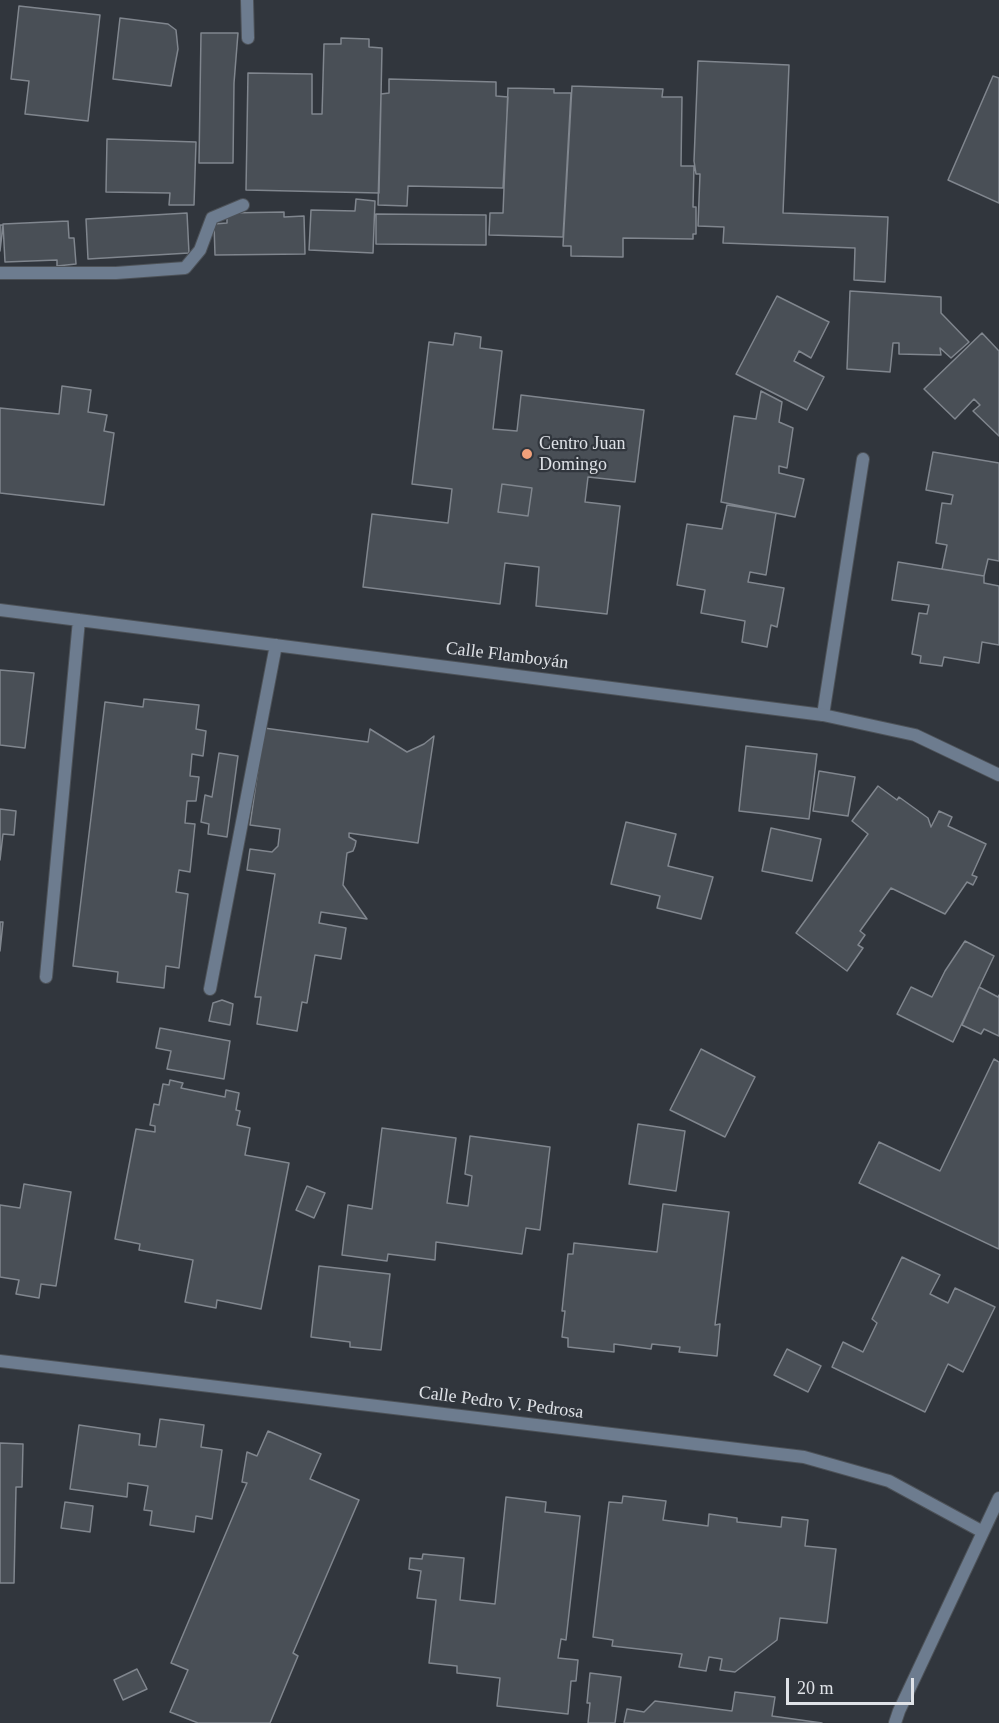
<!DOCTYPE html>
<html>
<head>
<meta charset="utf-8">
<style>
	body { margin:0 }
	#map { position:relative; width:999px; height:1723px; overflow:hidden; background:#31363d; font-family:"Times New Roman",serif }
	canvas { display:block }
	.scale { position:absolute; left:786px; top:1678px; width:128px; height:27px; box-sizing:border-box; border:3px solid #dfe2e7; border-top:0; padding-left:8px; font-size:18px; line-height:21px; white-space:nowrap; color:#dfe2e7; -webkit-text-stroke:4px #31363d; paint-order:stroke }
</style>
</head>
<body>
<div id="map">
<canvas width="999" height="1723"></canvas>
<div class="scale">20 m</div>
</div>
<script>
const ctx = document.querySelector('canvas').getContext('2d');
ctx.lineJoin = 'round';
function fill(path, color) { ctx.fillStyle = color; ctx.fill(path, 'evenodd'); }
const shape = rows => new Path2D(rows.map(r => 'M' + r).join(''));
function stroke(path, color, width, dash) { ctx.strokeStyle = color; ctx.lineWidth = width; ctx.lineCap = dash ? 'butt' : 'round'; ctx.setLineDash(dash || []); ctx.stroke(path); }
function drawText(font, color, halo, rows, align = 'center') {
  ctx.font = font + ' "Times New Roman",serif'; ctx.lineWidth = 4.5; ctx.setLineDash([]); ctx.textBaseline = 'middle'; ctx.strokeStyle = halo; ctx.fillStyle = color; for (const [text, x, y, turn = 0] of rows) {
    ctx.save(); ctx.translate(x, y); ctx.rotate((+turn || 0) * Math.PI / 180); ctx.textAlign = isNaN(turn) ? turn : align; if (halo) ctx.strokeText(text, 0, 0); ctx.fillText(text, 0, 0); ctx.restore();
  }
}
const building = shape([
	[19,6,100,15,88,121,25,114,29,81,11,79,19,6],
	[120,18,168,24,176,30,178,49,171,86,113,79,120,18],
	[201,33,238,33,234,83,233,163,199,163,201,33],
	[341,38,369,39,369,47,382,48,379,193,246,190,248,73,312,74,312,114,322,114,324,44,341,44,341,38],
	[698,61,789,65,783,213,888,217,885,282,854,280,855,248,723,243,724,227,698,226,700,174,696,174,694,161,698,61],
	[993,76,999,78,999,203,948,180,993,76],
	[389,79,496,82,496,96,508,97,503,188,408,186,407,206,378,205,381,94,389,93,389,79],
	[572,86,663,89,662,97,682,97,681,166,694,166,693,207,696,207,696,234,693,234,693,239,623,238,623,257,571,256,571,246,563,246,572,86],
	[508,88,554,89,554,93,571,93,563,237,489,235,490,213,503,213,508,88],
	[107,139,196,142,194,205,169,205,170,193,106,192,107,139],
	[356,199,375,201,373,253,309,250,311,210,355,211,356,199],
	[284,212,284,217,304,216,305,254,215,255,214,224,227,223,227,213,284,212],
	[187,213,189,253,88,259,86,219,187,213],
	[376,214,486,215,486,245,376,244,376,214],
	[68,221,69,238,74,238,76,264,57,266,57,260,5,262,3,224,68,221],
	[0,225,3,225,0,251,0,225],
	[850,291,941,297,941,313,969,342,951,358,940,348,941,355,899,354,899,343,893,343,890,372,847,369,850,291],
	[777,296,829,322,811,358,799,351,794,361,824,377,807,410,736,374,777,296],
	[455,333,481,337,480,348,502,351,493,429,517,431,521,395,644,410,635,482,588,477,585,502,620,506,607,614,536,606,539,567,505,563,500,604,363,587,372,514,448,523,452,489,412,484,429,342,453,345,455,333],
	[502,484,532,488,528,516,498,512,502,484],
	[982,333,999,351,999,436,973,411,980,405,974,399,955,419,924,389,982,333],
	[62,386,91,390,88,412,107,415,104,431,114,433,104,505,0,493,0,408,59,414,62,386],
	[761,391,782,402,779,422,793,428,787,468,779,466,779,473,804,479,795,517,721,502,734,416,756,419,761,391],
	[933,452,999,463,999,561,988,559,984,576,942,569,947,545,936,543,942,503,951,504,953,495,926,490,933,452],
	[502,484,532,488,528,516,498,512,502,484],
	[727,505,776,513,766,575,750,572,748,582,784,588,777,627,771,625,767,647,742,642,745,621,701,613,705,590,677,585,687,524,722,529,727,505],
	[898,562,984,576,984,583,999,586,999,645,982,642,979,663,944,657,942,666,920,663,921,656,912,654,919,613,927,614,929,605,892,600,898,562],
	[0,670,34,673,25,748,0,745,0,670],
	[144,699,199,705,196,729,206,731,203,756,192,754,190,776,199,777,196,801,187,801,185,823,195,824,190,872,179,870,176,892,188,894,179,968,166,966,164,988,117,982,118,972,73,966,105,702,143,707,144,699],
	[264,728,368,742,370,729,407,752,424,744,434,736,418,843,349,833,349,837,356,841,355,846,353,851,347,853,343,885,367,919,321,912,319,923,346,928,341,959,315,955,307,1003,302,1002,297,1031,257,1024,261,997,255,997,275,874,247,870,250,849,272,852,278,846,280,829,250,825,264,728],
	[746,746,817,754,809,819,739,811,746,746],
	[219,753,238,756,227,837,208,834,209,824,201,822,205,795,212,797,219,753],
	[819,771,855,777,848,816,813,811,819,771],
	[878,786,897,800,899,797,928,818,931,827,939,811,952,817,948,826,986,844,972,875,977,877,973,885,967,882,945,914,891,888,860,931,865,935,858,945,863,948,847,971,796,933,868,834,852,821,878,786],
	[0,809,16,811,14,835,3,834,0,860,0,809],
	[626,822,676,834,668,866,713,877,701,919,657,908,660,896,611,884,626,822],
	[771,828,821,839,812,881,762,871,771,828],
	[0,922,3,922,0,951,0,922],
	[965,941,994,956,953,1042,897,1014,911,987,932,997,945,971,965,941],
	[979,987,998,997,999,995,999,1036,984,1029,981,1034,962,1025,979,987],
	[222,1000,233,1004,230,1025,209,1021,213,1003,222,1000],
	[160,1028,230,1041,224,1079,167,1069,171,1051,156,1048,160,1028],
	[701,1049,755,1077,725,1137,670,1110,701,1049],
	[994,1059,999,1062,999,1249,859,1183,879,1142,940,1171,994,1059],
	[170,1080,183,1083,181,1088,225,1097,226,1090,239,1093,236,1110,240,1111,237,1125,250,1128,245,1155,289,1163,261,1309,217,1300,216,1308,185,1302,193,1260,139,1250,140,1244,115,1239,136,1129,155,1132,155,1126,150,1125,154,1104,159,1105,163,1084,169,1085,170,1080],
	[638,1124,685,1131,676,1191,629,1184,638,1124],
	[382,1128,456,1138,447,1203,468,1206,472,1176,465,1174,470,1136,550,1147,540,1230,526,1228,522,1254,436,1242,435,1260,388,1254,387,1261,342,1255,348,1205,372,1209,382,1128],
	[24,1184,71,1192,56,1286,41,1284,39,1298,16,1294,19,1280,0,1277,0,1205,20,1208,24,1184],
	[307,1186,325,1193,314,1218,296,1210,307,1186],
	[663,1204,729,1212,715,1325,720,1324,717,1356,679,1352,680,1347,652,1344,651,1349,614,1344,614,1352,568,1347,568,1338,562,1337,565,1311,562,1311,568,1254,573,1254,574,1243,657,1252,663,1204],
	[902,1257,940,1275,930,1294,948,1303,955,1288,995,1307,963,1372,948,1364,925,1412,832,1367,843,1342,863,1352,877,1323,872,1319,902,1257],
	[319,1266,390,1274,381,1350,350,1347,350,1342,311,1337,319,1266],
	[787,1349,821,1366,808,1392,774,1375,787,1349],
	[160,1419,204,1425,201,1447,222,1450,212,1519,196,1516,194,1532,150,1525,152,1511,144,1510,148,1486,128,1483,127,1497,70,1489,79,1425,140,1434,139,1445,156,1447,160,1419],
	[268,1431,321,1454,310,1479,359,1500,293,1653,298,1656,270,1723,198,1723,170,1712,188,1670,171,1663,247,1483,242,1482,247,1452,257,1456,268,1431],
	[0,1443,23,1444,22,1487,16,1487,14,1583,0,1583,0,1443],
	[623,1496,666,1501,663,1520,708,1526,709,1514,737,1518,737,1522,781,1527,782,1517,808,1520,805,1546,836,1549,827,1623,780,1618,777,1640,735,1672,720,1670,722,1659,709,1657,706,1671,679,1667,682,1654,612,1646,613,1640,593,1637,609,1502,622,1503,623,1496],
	[506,1497,546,1502,545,1512,580,1516,566,1640,561,1639,558,1658,578,1660,576,1681,571,1681,568,1714,497,1706,500,1678,457,1673,457,1666,429,1663,436,1600,417,1598,421,1571,409,1569,410,1558,422,1559,423,1554,464,1558,460,1600,495,1604,506,1497],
	[65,1502,93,1506,90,1532,61,1528,65,1502],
	[137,1669,147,1689,123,1700,114,1680,137,1669],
	[590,1673,621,1677,615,1723,588,1723,590,1703,587,1703,590,1673],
	[735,1692,775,1697,772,1716,822,1723,624,1723,627,1709,644,1712,655,1701,732,1711,735,1692]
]);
fill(building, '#494f56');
stroke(building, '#80868e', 1.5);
const lane = shape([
	[247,0,248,38],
	[0,273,116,273,185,268,200,250,212,218,243,205],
	[823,715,863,459]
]);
const street = shape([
	[0,610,823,715,915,735,999,775],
	[46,977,79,620],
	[210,989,276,645],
	[0,1361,804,1457,889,1481,983,1532],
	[895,1723,899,1711,999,1498]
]);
stroke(lane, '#4d5258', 14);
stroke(street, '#4d5258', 14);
stroke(lane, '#6d7c8f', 12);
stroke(street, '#6d7c8f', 12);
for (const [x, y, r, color] of [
	[527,454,6,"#f1a17b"]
]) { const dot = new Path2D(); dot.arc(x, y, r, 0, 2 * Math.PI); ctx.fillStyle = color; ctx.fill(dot); stroke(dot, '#31363d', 2); }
drawText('18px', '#dfe2e7', '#31363d', [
	["Centro Juan",539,444],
	["Domingo",539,465]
], 'left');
drawText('18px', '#dfe2e7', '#31363d', [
	["Calle Flamboyán",507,656,7],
	["Calle Pedro V. Pedrosa",501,1403,7]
]);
</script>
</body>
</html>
